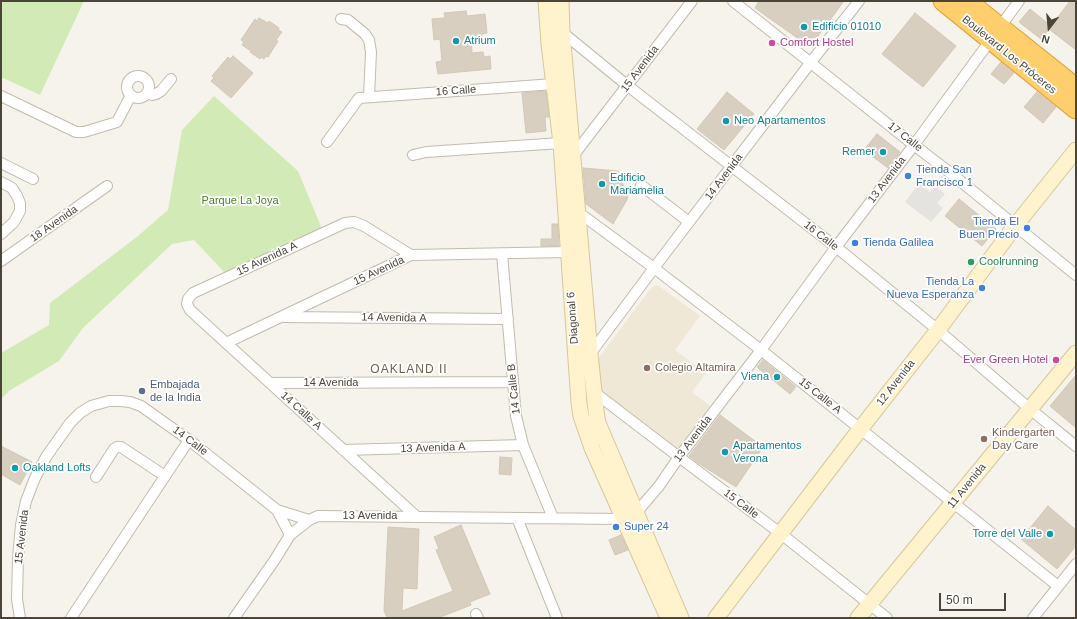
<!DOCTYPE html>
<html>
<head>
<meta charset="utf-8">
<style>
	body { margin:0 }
	#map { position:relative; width:1077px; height:619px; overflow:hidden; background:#f6f3ec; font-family:Arial,sans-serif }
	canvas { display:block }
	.frame { position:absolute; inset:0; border:2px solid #4b4439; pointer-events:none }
	.north { position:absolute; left:1029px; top:8px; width:40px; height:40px; -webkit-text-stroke:3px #fff; paint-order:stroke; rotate:196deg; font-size:11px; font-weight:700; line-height:16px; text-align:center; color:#4b4439 }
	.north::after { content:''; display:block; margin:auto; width:14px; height:18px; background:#4b4439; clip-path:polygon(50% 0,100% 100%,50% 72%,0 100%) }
	.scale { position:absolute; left:939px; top:593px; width:67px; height:18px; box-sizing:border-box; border:2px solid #4b4439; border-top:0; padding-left:5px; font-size:12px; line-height:14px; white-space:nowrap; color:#4b4439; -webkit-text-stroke:3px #fff; paint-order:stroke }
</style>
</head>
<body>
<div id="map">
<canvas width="1077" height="619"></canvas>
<div class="frame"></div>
<div class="north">N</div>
<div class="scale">50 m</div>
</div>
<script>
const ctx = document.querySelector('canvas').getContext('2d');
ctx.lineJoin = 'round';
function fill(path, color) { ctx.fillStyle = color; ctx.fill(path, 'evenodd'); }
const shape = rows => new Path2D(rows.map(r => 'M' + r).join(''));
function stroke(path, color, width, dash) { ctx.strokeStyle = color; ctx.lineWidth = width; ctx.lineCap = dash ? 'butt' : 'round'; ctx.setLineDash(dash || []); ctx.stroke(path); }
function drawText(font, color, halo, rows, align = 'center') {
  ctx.font = font + ' Arial,sans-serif'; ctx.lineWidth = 3.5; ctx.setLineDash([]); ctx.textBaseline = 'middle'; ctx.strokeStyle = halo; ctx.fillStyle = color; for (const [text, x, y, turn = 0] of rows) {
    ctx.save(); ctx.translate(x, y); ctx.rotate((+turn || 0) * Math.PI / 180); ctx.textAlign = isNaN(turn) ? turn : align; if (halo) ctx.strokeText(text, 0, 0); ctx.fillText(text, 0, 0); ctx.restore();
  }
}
fill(shape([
	[656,285,659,286,700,316,675,350,706,373,692,392,710,406,677,450,600,392,595,363,652,287]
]), '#efe8d6');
fill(shape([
	[1,1,84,1,40,95,1,77],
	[214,96,298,171,322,229,226,274,194,240,172,244,83,328,59,361,9,391,1,399,1,353,49,325,50,303,138,236,168,210,182,130]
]), '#d2eab5');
fill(shape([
	[942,176,945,178,938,188,945,194,937,203,943,208,931,222,905,202,919,183,930,192]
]), '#e5e3e0');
const building = shape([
	[759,1,844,1,810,47,755,8,759,1],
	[1070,1,1073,1,1076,3,1076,50,1049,29,1041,39,1019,22,1030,9,1051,26,1070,1],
	[466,11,467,16,485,14,487,33,482,34,482,39,471,40,472,53,483,52,484,57,490,56,491,69,438,74,436,62,442,61,440,39,434,40,432,19,445,18,444,13,466,11],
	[915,13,956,46,923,87,882,54,915,13],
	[259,18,268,23,269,21,279,28,278,30,282,32,276,40,278,41,268,57,266,56,264,59,261,57,260,59,250,52,251,51,242,45,244,42,241,40,255,19,257,21,259,18],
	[233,56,253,73,231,98,211,81,214,78,212,76,228,57,230,59,233,56],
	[1001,62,1014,73,1004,84,991,74,1001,62],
	[546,91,549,117,545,117,546,131,526,133,522,93,546,91],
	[727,92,754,114,724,150,697,129,727,92],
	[1037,92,1056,107,1043,123,1024,107,1037,92],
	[877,134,900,152,888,168,864,150,877,134],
	[583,168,618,171,628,198,613,224,586,204,583,168],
	[959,199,996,229,982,246,945,216,959,199],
	[552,224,558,224,559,246,541,246,541,239,552,239,552,224],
	[763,360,796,387,790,394,757,367,763,360],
	[1076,375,1076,428,1050,406,1076,375],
	[720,415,763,447,736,487,698,463,689,456,720,415],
	[1,446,32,462,20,485,1,474,1,446],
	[500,457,512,458,511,475,499,474,500,457],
	[1048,506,1076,530,1076,546,1057,569,1021,539,1048,506],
	[461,525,490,594,470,602,471,605,438,618,386,618,387,617,384,611,388,527,419,529,417,589,403,588,402,611,453,591,436,550,439,549,434,537,461,525],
	[621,535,628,550,615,555,609,540,621,535]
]);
fill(building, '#d8cfc1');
stroke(building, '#d3c7b4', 1);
const street = shape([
	[733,1,914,145,948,171,1076,275],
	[341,19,348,20,365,34,369,40,371,52,369,97],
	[562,32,628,86,836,247,938,330,1030,409,1076,446],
	'127 87a11 11 0 1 1 22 0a11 11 0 1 1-22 0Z',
	[148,93,152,95,156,94,161,91,171,79],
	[1,96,76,132,84,132,117,122,131,95],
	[327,142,359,98,554,84],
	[413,155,426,152,561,143],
	[573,156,692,1],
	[1,163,33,179],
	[1,182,12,188,17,196,20,203,20,211,14,222,1,234],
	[641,185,689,222],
	[578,212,654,268,761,350,1058,586],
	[502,254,516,416,523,445,553,518],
	[411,255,364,226,354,222,345,223,193,293,188,299,187,304,190,310,417,517],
	[1,261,107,186],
	[284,317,508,319],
	[226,343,411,255,568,252],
	[590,354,654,268,811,62,859,1],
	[270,383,513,382],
	[594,392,679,457,780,533,887,618],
	[343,450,523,445],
	[96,477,114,449,117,447,121,447,165,476],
	[277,510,290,535],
	[517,518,557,618],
	[476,614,478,618],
	[20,618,17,599,18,558,21,525,26,501,35,478,46,457,70,423,80,413,91,406,109,401,120,401,130,402,141,406,189,440,277,510,309,520],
	[71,618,189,440],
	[234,618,274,561,290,535,309,520,318,516,624,519,636,513,659,486,679,457,761,350,836,247,914,145,1019,1],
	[1033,618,1076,564]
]);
const secondary = shape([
	[546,1,549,44,561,143,579,403,581,416,592,448,668,618],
	[561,1,562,32,590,354,596,411,598,423,681,618],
	[716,618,861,428,938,330,1015,226,1076,150],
	[858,618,1076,353]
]);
const highway = shape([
	[943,1,1076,109],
	[967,1,1076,88]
]);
stroke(street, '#c2bbae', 12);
stroke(secondary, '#d6c79b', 17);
stroke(highway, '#e0a43c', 21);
stroke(street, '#fff', 10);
stroke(secondary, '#fff3cd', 15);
stroke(highway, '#ffcf6e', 19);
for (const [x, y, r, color] of [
	[804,27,4,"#0f9aa8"],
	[456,41,4,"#0f9aa8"],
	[772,43,4,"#d1479c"],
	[726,121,4,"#0f9aa8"],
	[883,152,4,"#0f9aa8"],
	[908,176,4,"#3f7fe0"],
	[602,184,4,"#0f9aa8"],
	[1027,228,4,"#3f7fe0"],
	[855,243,4,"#3f7fe0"],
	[971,262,4,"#2e9e5b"],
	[982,288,4,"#3f7fe0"],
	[1056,360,4,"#d1479c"],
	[647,368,4,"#8d6e63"],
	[777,377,4,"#0f9aa8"],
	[142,391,4,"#5c6f8a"],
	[984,439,4,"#8d6e63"],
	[725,452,4,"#0f9aa8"],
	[15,468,4,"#0f9aa8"],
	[616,527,4,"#3f7fe0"],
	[1050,534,4,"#0f9aa8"]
]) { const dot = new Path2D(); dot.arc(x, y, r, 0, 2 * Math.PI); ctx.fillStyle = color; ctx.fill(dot); stroke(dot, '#fff', 1.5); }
drawText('11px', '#0d838f', '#fff', [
	["Edificio 01010",812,27],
	["Atrium",464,41],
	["Neo Apartamentos",734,121],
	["Remer",875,152,"right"],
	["Edificio",610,178],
	["Mariamelia",610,191],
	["Viena",769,377,"right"],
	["Apartamentos",733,446],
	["Verona",733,459],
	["Oakland Lofts",23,468],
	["Torre del Valle",1042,534,"right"]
], 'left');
drawText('11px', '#b23c85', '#fff', [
	["Comfort Hostel",780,43],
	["Ever Green Hotel",1048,360,"right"]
], 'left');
drawText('11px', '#4b4439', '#fff', [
	["Boulevard Los Próceres",1009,55,39],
	["15 Avenida",640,69,-53],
	["16 Calle",456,91,-4],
	["17 Calle",905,137,38],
	["14 Avenida",724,177,-53],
	["13 Avenida",887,180,-53],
	["18 Avenida",54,224,-35],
	["16 Calle",821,236,38],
	["15 Avenida A",267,259,-25],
	["15 Avenida",379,271,-25],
	["14 Avenida A",394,318,1],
	["Diagonal 6",573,318,-94],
	["14 Avenida",331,383],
	["12 Avenida",896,383,-52],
	["14 Calle B",514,389,-96],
	["15 Calle A",820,396,38],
	["14 Calle A",301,411,42],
	["13 Avenida",693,439,-53],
	["14 Calle",190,441,37],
	["13 Avenida A",433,448,-2],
	["11 Avenida",967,486,-51],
	["15 Calle",741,504,37],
	["13 Avenida",370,516],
	["15 Avenida",22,537,-83]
]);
drawText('11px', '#366cbe', '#fff', [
	["Tienda San",916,170],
	["Francisco 1",916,183],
	["Tienda El",1019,222,"right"],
	["Buen Precio",1019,235,"right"],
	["Tienda Galilea",863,243],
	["Tienda La",974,282,"right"],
	["Nueva Esperanza",974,295,"right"],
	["Super 24",624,527]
], 'left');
drawText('11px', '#4a7f2a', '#fff', [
	["Parque La Joya",240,201]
]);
drawText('11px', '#27864d', '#fff', [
	["Coolrunning",979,262]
], 'left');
drawText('11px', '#785e54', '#fff', [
	["Colegio Altamira",655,368],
	["Kindergarten",992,433],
	["Day Care",992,446]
], 'left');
drawText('11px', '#4e5e75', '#fff', [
	["Embajada",150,385],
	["de la India",150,398]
], 'left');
ctx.letterSpacing = '1px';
drawText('12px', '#6e6250', '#fff', [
	["OAKLAND II",409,370]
]);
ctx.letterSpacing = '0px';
</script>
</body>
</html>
